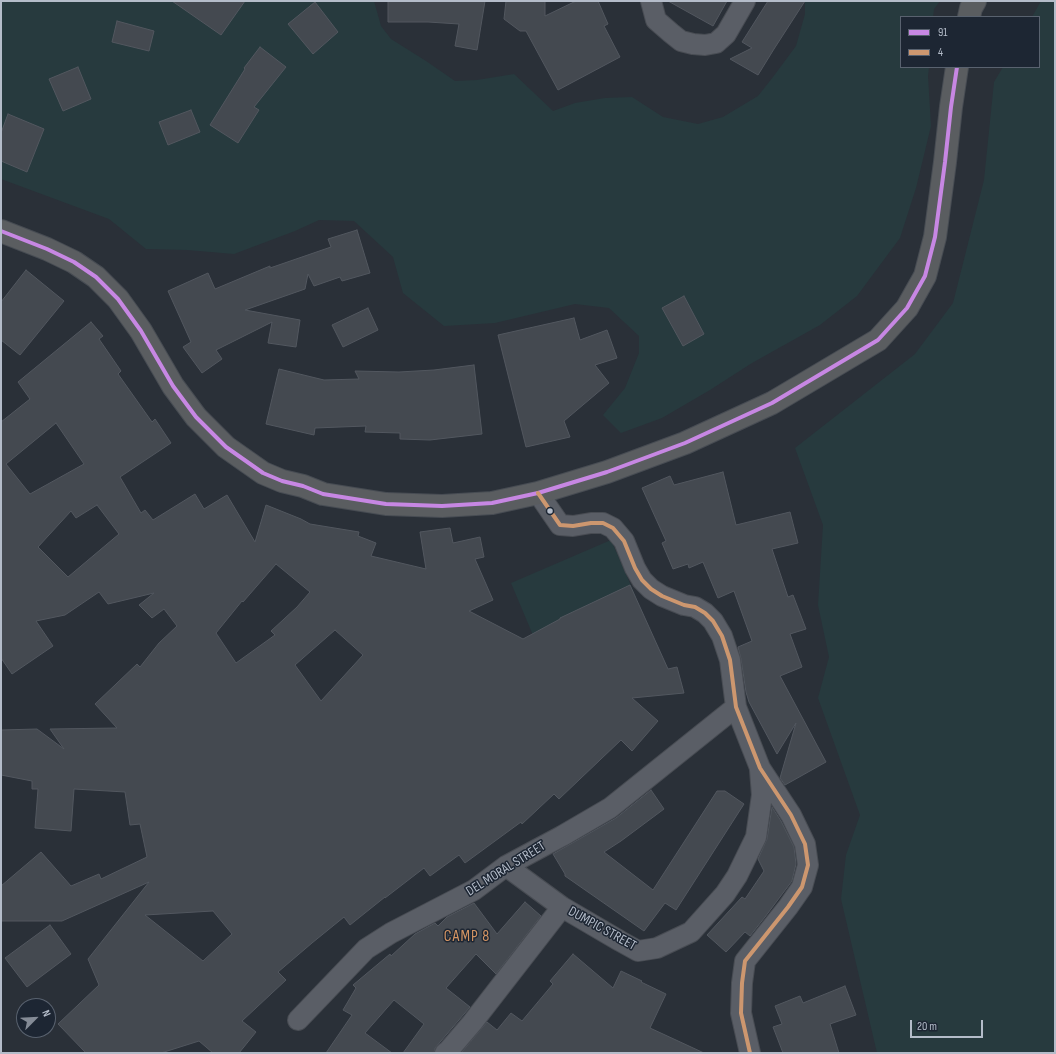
<!DOCTYPE html>
<html>
<head>
<meta charset="utf-8">
<style>
	body { margin:0 }
	#map { position:relative; width:1056px; height:1054px; overflow:hidden; background:#2a3038; font-family:"Sofia Sans Condensed",sans-serif }
	canvas { display:block }
	.frame { position:absolute; inset:0; border:2px solid #b4bcc9; pointer-events:none }
	.legend { position:absolute; left:900px; top:16px; width:140px; height:52px; box-sizing:border-box; background:#1d2633; border:1px solid #59626f; margin:0; padding:5px 7px; list-style:none; font-size:12px; color:#b4bcc9 }
	.legend li { display:flex; align-items:center; gap:8px; height:20px }
	.legend b { width:20px; border:1px solid #59626f }
	.north { position:absolute; left:16px; top:998px; width:40px; height:40px; box-sizing:border-box; background:#1d2633; border:1px solid #59626f; border-radius:50%; rotate:66deg; font-size:11px; font-weight:700; line-height:16px; text-align:center; color:#b4bcc9 }
	.north::after { content:''; display:block; margin:auto; width:14px; height:18px; background:#848b96; clip-path:polygon(50% 0,100% 100%,50% 72%,0 100%) }
	.scale { position:absolute; left:910px; top:1020px; width:73px; height:18px; box-sizing:border-box; border:2px solid #b4bcc9; border-top:0; padding-left:5px; font-size:12px; line-height:14px; white-space:nowrap; color:#b4bcc9; -webkit-text-stroke:3px #1d2633; paint-order:stroke }
</style>
</head>
<body>
<div id="map">
<canvas width="1056" height="1054"></canvas>
<div class="frame"></div>
<ul class="legend">
<li><b style="height:5px;background:#c787e3"></b>91</li>
<li><b style="height:5px;background:#cd976f"></b>4</li>
</ul>
<div class="north">N</div>
<div class="scale">20 m</div>
</div>
<script>
const ctx = document.querySelector('canvas').getContext('2d');
ctx.lineJoin = 'round';
function fill(path, color) { ctx.fillStyle = color; ctx.fill(path, 'evenodd'); }
const shape = rows => new Path2D(rows.map(r => 'M' + r).join(''));
function stroke(path, color, width, dash) { ctx.strokeStyle = color; ctx.lineWidth = width; ctx.lineCap = dash ? 'butt' : 'round'; ctx.setLineDash(dash || []); ctx.stroke(path); }
function drawText(font, color, halo, rows, align = 'center') {
  ctx.font = font + ' "Sofia Sans Condensed",sans-serif'; ctx.lineWidth = 3; ctx.setLineDash([]); ctx.textBaseline = 'middle'; ctx.strokeStyle = halo; ctx.fillStyle = color; for (const [text, x, y, turn = 0] of rows) {
    ctx.save(); ctx.translate(x, y); ctx.rotate((+turn || 0) * Math.PI / 180); ctx.textAlign = isNaN(turn) ? turn : align; if (halo) ctx.strokeText(text, 0, 0); ctx.fillText(text, 0, 0); ctx.restore();
  }
}
fill(shape([
	[1,1,374,1,381,26,391,39,426,61,455,81,477,80,514,74,553,111,575,103,605,98,632,97,663,117,698,124,723,117,758,96,773,77,796,46,805,14,805,1,940,1,934,9,933,17,901,17,901,67,929,67,928,76,931,126,916,188,900,238,857,296,820,325,752,363,710,390,662,418,621,433,603,415,625,388,639,353,639,336,609,308,575,304,495,323,444,326,403,293,393,257,354,221,319,220,295,231,234,254,187,250,146,249,109,219,1,179],
	[1041,1,1055,1,1055,1053,877,1053,841,899,846,855,860,815,818,698,829,657,818,605,823,525,795,448,915,354,953,303,984,180,994,82,1003,67,1039,67,1039,17,1032,17],
	[611,540,636,597,535,640,511,583]
]), '#273a3e');
const building = shape([
	[172,1,245,1,221,35,172,1],
	[388,1,485,1,477,50,455,46,459,24,428,22,388,22,388,1],
	[506,1,545,1,545,16,576,1,598,1,608,24,604,26,620,57,558,90,526,31,520,31,504,19,506,1],
	[668,1,727,1,713,26,668,1],
	[768,1,805,1,774,49,758,75,730,59,752,48,742,42,768,1],
	[315,2,338,32,313,54,288,24,315,2],
	[117,21,154,31,149,51,112,42,117,21],
	[260,47,286,67,254,107,259,110,238,143,210,125,245,69,244,68,260,47],
	[78,67,91,99,63,111,49,79,78,67],
	[191,110,200,132,168,145,159,122,191,110],
	[8,114,44,129,27,172,1,161,1,133,8,114],
	[357,230,370,273,342,281,340,277,314,286,308,274,305,289,245,310,300,320,296,347,268,343,272,322,216,350,222,359,202,373,183,347,191,342,168,291,208,273,215,289,270,266,270,268,331,247,328,239,357,230],
	[26,270,64,301,20,355,1,340,1,302,26,270],
	[684,296,704,334,683,346,662,308,684,296],
	[368,308,378,330,343,347,332,325,368,308],
	[574,318,580,340,607,330,617,358,595,365,609,383,564,421,570,437,526,447,498,335,574,318],
	[91,322,103,336,99,339,121,371,118,374,152,422,155,419,171,443,120,477,141,513,145,510,153,520,195,494,204,509,227,495,255,542,266,505,301,519,310,524,359,532,358,536,376,543,371,556,426,569,420,532,450,528,453,543,480,537,484,557,475,559,493,600,469,611,523,639,560,619,560,618,630,585,668,669,677,667,684,693,632,698,658,721,632,751,621,740,559,799,554,794,522,824,521,822,465,863,459,855,430,876,424,868,385,898,385,897,350,925,344,917,312,943,278,972,286,980,242,1021,256,1032,239,1053,213,1053,199,1041,161,1053,86,1053,58,1024,99,985,88,959,149,882,62,921,1,921,1,886,41,852,71,886,99,874,101,879,147,857,140,824,130,825,125,792,74,789,71,831,35,828,38,789,32,789,32,781,1,775,1,730,37,729,64,749,50,729,117,728,95,704,137,664,140,667,159,643,177,626,164,609,152,618,139,605,154,593,108,604,99,592,65,615,36,621,53,646,12,674,1,658,1,422,30,399,18,382,91,322],
	[56,423,84,464,30,494,6,464,56,423],
	[97,505,119,534,68,577,38,547,71,511,76,518,97,505],
	[276,564,310,592,297,607,271,631,275,635,236,663,216,633,242,601,243,602,276,564],
	[335,630,363,655,321,701,295,665,335,630],
	[213,911,232,934,203,961,145,915,213,911],
	[474,365,482,434,430,440,400,439,400,433,365,432,366,426,315,428,314,435,266,424,279,369,324,380,359,379,355,371,399,372,434,370,474,365],
	[723,472,736,525,790,512,798,543,772,549,788,597,793,595,806,629,790,634,802,667,780,676,826,762,785,785,780,778,796,723,777,754,749,702,746,692,741,659,738,647,752,641,734,591,718,598,703,562,689,568,688,564,673,569,662,543,666,541,642,488,670,476,674,485,723,472],
	[651,790,664,809,621,841,604,852,653,890,717,791,725,791,744,804,676,910,665,903,644,931,565,876,565,874,553,854,616,818,651,790],
	[772,807,781,821,794,847,796,864,792,881,765,917,750,936,745,932,726,952,707,935,742,897,745,899,764,871,758,859,767,839,772,807],
	[525,902,541,916,496,974,476,954,446,988,470,1007,435,1048,434,1053,403,1053,424,1024,394,1000,365,1033,392,1053,326,1053,352,1015,343,1010,356,988,353,985,390,954,391,956,415,934,435,923,438,926,447,917,474,903,497,934,525,902],
	[50,925,71,954,27,987,5,958,50,925],
	[573,954,613,988,621,971,642,981,641,982,666,994,650,1028,704,1053,461,1053,487,1022,497,1030,511,1013,522,1021,553,984,550,981,573,954],
	[845,986,856,1015,830,1024,839,1053,783,1053,773,1027,782,1024,775,1006,800,996,803,1003,845,986]
]);
fill(building, '#444950');
stroke(building, '#52575f', 1);
const street = shape([
	[651,1,656,20,671,33,681,41,693,44,705,45,716,43,726,34,745,1],
	[538,493,560,525,573,526,591,523,603,523,613,528,624,541,635,568,642,580,651,589,662,596,684,605,695,607,705,613,713,621,722,636,730,660,736,707,760,768,791,815,805,844,808,865,802,887,788,907,745,961,742,983,741,1013,750,1053],
	[506,866,562,907,620,941,638,951,657,948,691,932,725,894,737,876,756,837,762,795,760,770],
	[298,1020,366,949,391,933,474,890,506,866,562,836,610,808,736,707],
	[445,1053,448,1051,472,1023,562,907]
]);
const highway = shape([
	[969,17,971,8,975,1],
	[1,231,47,249,74,262,96,277,118,299,141,331,173,386,196,417,226,447,263,473,282,481,303,486,323,494,386,504,442,506,492,503,538,493,607,472,685,443,772,403,878,340,907,308,925,276,935,237,945,162,951,107,957,67]
]);
stroke(street, '#484c53', 22);
stroke(highway, '#474c53', 24);
stroke(street, '#5a5e66', 20);
stroke(highway, '#5a5d60', 22);
stroke(shape([
	[1,231,47,249,74,262,96,277,118,299,141,331,173,386,196,417,226,447,263,473,282,481,303,486,323,494,386,504,442,506,492,503,538,493,607,472,685,443,772,403,878,340,907,308,925,276,935,237,945,162,951,107,957,67]
]), '#c787e3', 4);
stroke(shape([
	[538,493,560,525,573,526,591,523,603,523,613,528,624,541,635,568,642,580,651,589,662,596,684,605,695,607,705,613,713,621,722,636,730,660,736,707,760,768,791,815,805,844,808,865,802,887,788,907,745,961,742,983,741,1013,750,1053]
]), '#cd976f', 4);
for (const [x, y, r, color] of [
	[550,511,3.5,"#b4bcc9"]
]) { const dot = new Path2D(); dot.arc(x, y, r, 0, 2 * Math.PI); ctx.fillStyle = color; ctx.fill(dot); stroke(dot, '#1d2633', 1.5); }
drawText('14px', '#b4bcc9', '#1d2633', [
	["DEL MORAL STREET",506,869,-32],
	["DUMPIC STREET",602,929,29]
]);
ctx.letterSpacing = '1px';
drawText('16px', '#d59563', '#1d2633', [
	["CAMP 8",467,937]
]);
ctx.letterSpacing = '0px';
</script>
</body>
</html>
